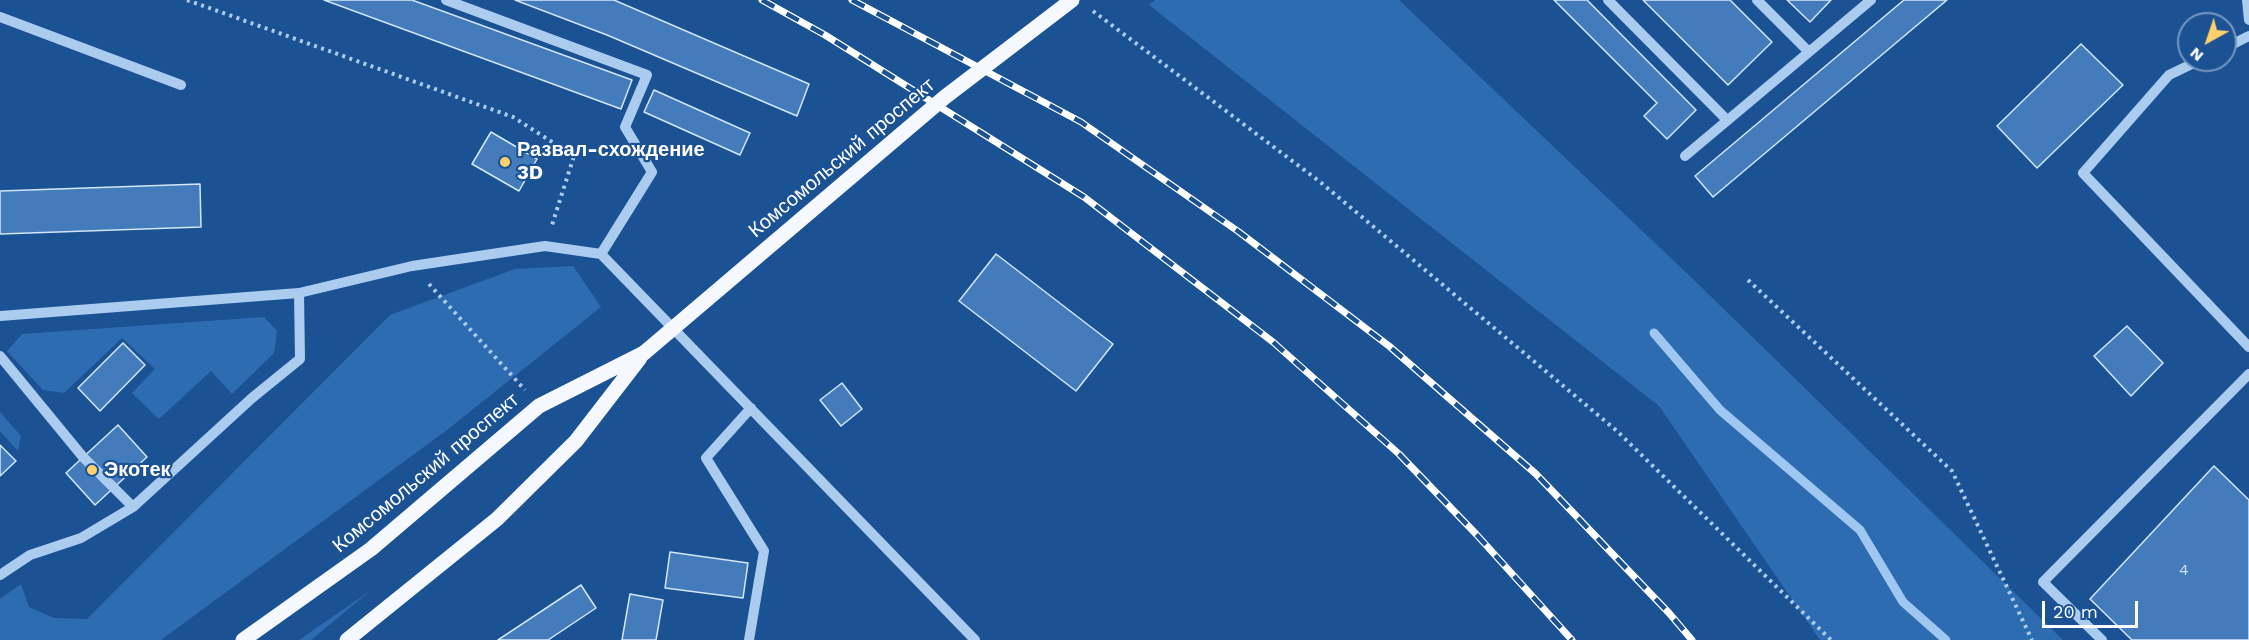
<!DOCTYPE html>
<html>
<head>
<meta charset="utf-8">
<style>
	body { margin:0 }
	#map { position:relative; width:2249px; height:640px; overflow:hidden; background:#1b5294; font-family:"Work Sans",sans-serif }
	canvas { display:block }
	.north { position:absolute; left:2177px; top:12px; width:60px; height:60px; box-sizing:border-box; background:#1b5294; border:2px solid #7697bf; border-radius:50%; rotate:220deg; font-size:16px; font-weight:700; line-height:24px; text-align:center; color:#fff }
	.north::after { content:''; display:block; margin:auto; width:21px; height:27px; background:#ffd16b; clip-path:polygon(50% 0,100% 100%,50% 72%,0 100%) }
	.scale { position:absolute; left:2042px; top:601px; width:96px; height:27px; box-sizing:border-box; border:3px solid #fff; border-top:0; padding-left:8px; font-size:18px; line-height:21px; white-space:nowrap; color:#fff; -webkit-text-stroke:4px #1b5294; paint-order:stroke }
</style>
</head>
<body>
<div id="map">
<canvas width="2249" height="640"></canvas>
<div class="north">N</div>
<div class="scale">20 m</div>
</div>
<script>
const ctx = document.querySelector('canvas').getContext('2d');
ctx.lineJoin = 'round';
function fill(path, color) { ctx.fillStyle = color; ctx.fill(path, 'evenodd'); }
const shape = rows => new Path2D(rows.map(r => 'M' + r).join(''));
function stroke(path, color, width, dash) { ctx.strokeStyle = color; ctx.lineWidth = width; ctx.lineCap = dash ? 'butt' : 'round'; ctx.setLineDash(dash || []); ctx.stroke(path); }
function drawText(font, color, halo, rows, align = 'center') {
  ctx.font = font + ' "Work Sans",sans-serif'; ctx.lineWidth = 4.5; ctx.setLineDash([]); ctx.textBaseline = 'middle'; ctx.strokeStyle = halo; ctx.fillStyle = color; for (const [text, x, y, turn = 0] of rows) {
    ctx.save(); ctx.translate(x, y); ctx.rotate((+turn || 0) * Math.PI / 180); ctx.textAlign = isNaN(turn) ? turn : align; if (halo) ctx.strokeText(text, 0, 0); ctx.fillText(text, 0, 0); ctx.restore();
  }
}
fill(shape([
	[1155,0,1399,0,1694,280,2063,640,1820,640,1659,406,1149,5],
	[573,266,601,307,447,430,161,640,0,640,0,599,21,584,29,607,54,618,87,619,390,315,515,269],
	[264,317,277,331,274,353,232,394,211,371,159,419,132,393,155,369,122,338,64,393,43,390,7,351,22,334],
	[0,412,21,436,18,451,0,431],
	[370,591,311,640,299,640]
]), '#2e6cb2');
stroke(shape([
	[1654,333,1720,410,1860,530,1903,602,1946,640]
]), '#9fc7f1', 9);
const building = shape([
	[324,0,412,0,632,80,621,109,324,0],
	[515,0,614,0,809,84,797,116,607,35,515,0],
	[1554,0,1587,0,1696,110,1667,139,1644,116,1657,103,1554,0],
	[1643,0,1730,0,1772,42,1728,85,1643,0],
	[1787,0,1831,0,1810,22,1787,0],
	[1904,0,1947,0,1713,197,1695,176,1904,0],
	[2081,44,2123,85,2037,168,1997,126,2081,44],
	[654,90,750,133,740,155,644,112,654,90],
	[491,132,537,159,519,191,472,164,491,132],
	[200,184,201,227,0,234,0,191,200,184],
	[996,254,1113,344,1076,391,959,301,996,254],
	[2127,326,2163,363,2131,396,2094,356,2127,326],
	[123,343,145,365,100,411,78,388,123,343],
	[842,383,862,409,841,426,820,400,842,383],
	[118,425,147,457,95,505,66,473,118,425],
	[0,445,16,461,0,476,0,445],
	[2214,466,2249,500,2249,640,2132,640,2090,599,2214,466],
	[670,552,748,563,743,598,665,588,670,552],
	[581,585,596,608,548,640,498,640,581,585],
	[630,594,663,600,656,640,622,640,630,594]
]);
fill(building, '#447bbb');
stroke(building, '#d3e6fb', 1.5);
stroke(shape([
	[187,0,513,117,574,156,552,225],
	[1093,11,1319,181,1617,431,1831,640],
	[1748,280,1952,471,2032,640],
	[429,284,525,390]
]), '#acccef', 4, [3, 4.5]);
stroke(shape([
	[446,0,647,75,625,127,652,172,601,254],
	[1608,0,1727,120],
	[1757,0,1809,52],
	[2247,0,2249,20],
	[0,17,181,85],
	[2225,48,2249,36],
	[2200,60,2169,75,2083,173,2249,347],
	[1685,156,1871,0],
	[0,316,299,293,412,266,545,246,601,254,975,640],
	[0,356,83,457,133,507],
	[0,575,30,555,81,538,133,507,252,398,300,359,299,293],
	[749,640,764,551,706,458,751,408],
	[2102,640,2043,582,2249,374]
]), '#acccef', 10);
stroke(shape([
	[243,640,371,549,539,406,644,353],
	[347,640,497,519,576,441,640,358]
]), '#f5f9ff', 15);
const rail = shape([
	[762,0,825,35,1084,197,1273,342,1399,454,1476,534,1572,640],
	[852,0,1081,122,1239,232,1389,346,1536,474,1669,613,1692,640]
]);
stroke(rail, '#fff', 7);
stroke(rail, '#1b5294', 4.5, [14]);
stroke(shape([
	[644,353,945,97,1072,0]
]), '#f5f9ff', 15);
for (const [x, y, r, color] of [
	[505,162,6,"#ffd16b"],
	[92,470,6,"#ffd16b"]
]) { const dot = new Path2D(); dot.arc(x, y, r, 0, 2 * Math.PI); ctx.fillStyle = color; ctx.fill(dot); stroke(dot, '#1b5294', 2); }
drawText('16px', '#d0deee', null, [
	["4",2184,570]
]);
drawText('bold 20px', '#fff', '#1b5294', [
	["Развал-схождение",517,150],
	["3D",517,173],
	["Экотек",104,470]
], 'left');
drawText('20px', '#fff', '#1b5294', [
	["Комсомольский проспект",842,158,-40],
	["Комсомольский проспект",426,473,-40]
]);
</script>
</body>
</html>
